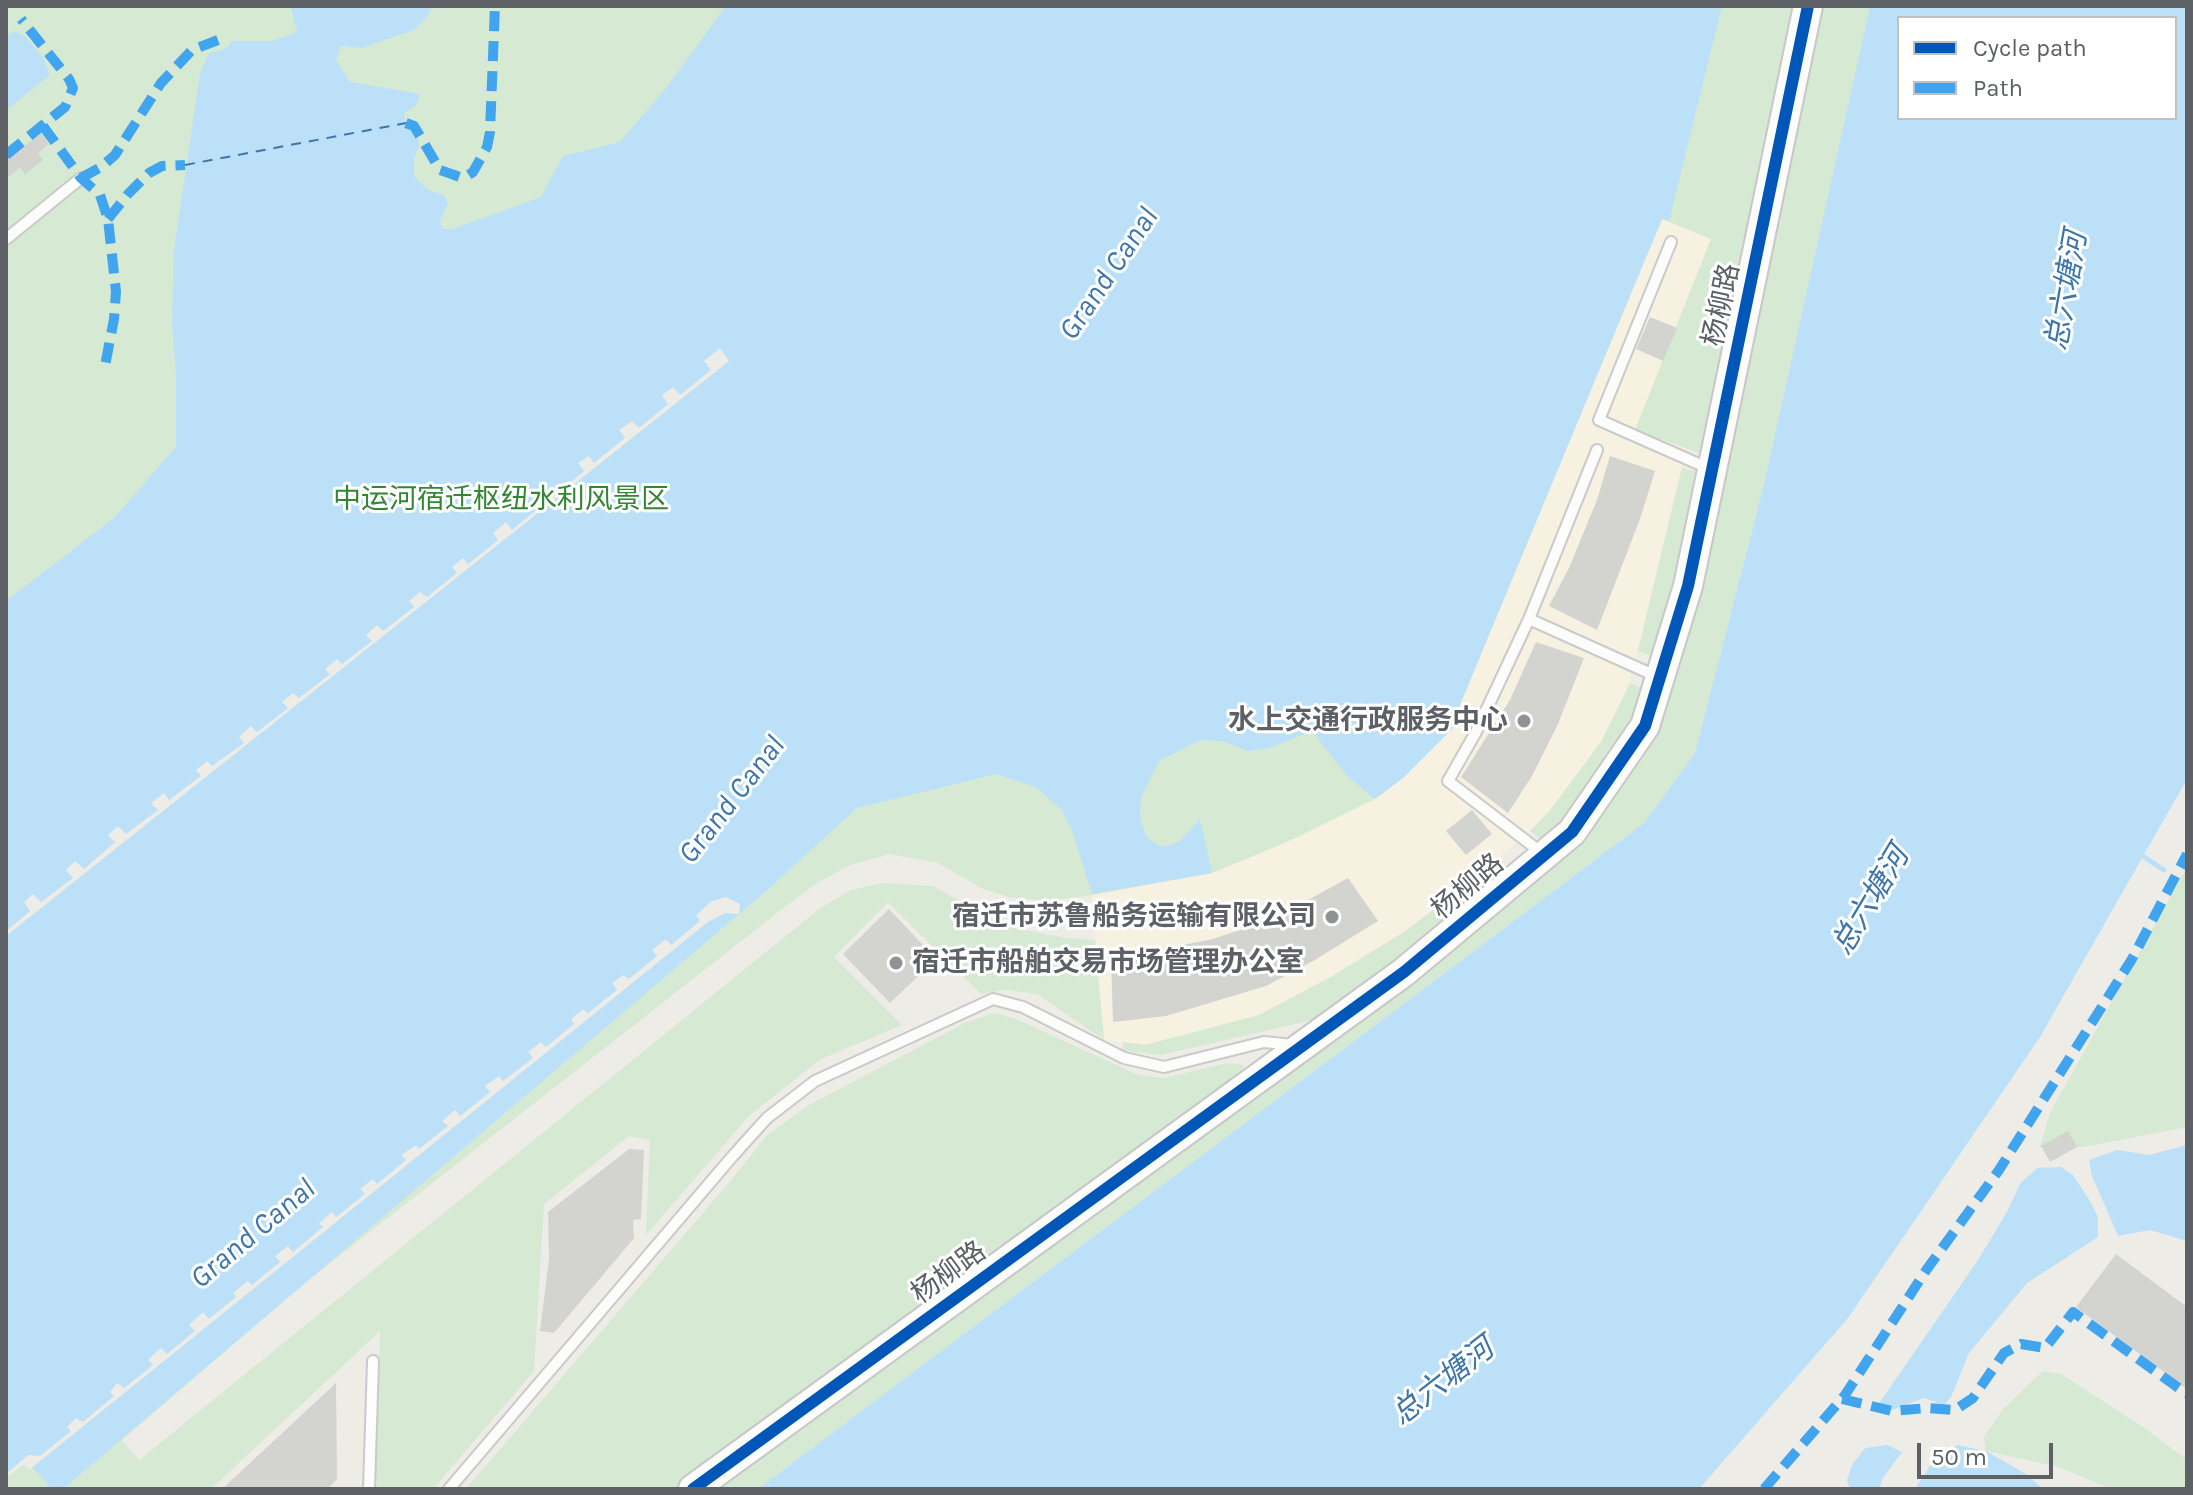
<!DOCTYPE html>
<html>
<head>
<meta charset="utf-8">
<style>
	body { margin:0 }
	#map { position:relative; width:2193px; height:1495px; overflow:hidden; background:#edece7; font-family:Karla,sans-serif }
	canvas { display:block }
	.frame { position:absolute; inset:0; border:8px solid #5d6166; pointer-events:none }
	.legend { position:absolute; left:1897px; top:16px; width:280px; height:104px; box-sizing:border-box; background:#fff; border:2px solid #bec0c2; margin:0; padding:10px 14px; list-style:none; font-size:24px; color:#5d6166 }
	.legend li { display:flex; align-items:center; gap:16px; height:40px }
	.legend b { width:40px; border:2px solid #bec0c2 }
	.scale { position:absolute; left:1917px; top:1443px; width:136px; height:36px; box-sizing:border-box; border:4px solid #5d6166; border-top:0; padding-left:10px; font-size:24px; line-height:28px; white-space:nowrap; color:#5d6166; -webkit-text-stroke:6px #fff; paint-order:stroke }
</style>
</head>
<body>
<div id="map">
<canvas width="2193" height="1495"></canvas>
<div class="frame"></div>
<ul class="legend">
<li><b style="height:10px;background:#0057b8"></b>Cycle path</li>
<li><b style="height:10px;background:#40a5ee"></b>Path</li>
</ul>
<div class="scale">50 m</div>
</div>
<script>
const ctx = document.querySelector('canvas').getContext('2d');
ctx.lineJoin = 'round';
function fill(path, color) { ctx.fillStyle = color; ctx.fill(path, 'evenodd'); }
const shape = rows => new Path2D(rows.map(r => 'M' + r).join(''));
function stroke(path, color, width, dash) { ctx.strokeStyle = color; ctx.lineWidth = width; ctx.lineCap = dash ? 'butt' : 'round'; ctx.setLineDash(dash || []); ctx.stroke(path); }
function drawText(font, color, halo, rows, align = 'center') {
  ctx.font = font + ' Karla,"Noto Sans SC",sans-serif'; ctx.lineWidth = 6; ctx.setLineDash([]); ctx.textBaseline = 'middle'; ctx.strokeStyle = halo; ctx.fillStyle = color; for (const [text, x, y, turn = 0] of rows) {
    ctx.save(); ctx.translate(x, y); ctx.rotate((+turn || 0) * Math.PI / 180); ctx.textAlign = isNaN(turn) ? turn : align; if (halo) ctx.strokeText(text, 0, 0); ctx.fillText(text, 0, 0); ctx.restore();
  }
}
fill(shape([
	[1662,219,1711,239,1636,429,1686,449,1628,690,1601,742,1548,813,1530,831,1474,879,1404,932,1330,977,1259,1015,1145,1045,1104,1040,1092,894,1212,873,1289,841,1386,792,1458,723,1454,719]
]), '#f6f1e0');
fill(shape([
	[6,6,1800,6,1707,456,1635,430,1711,239,1662,219,1454,719,1458,723,1404,777,1375,799,1289,841,1212,873,1086,896,1048,901,1010,897,983,889,938,863,890,854,850,865,817,883,786,906,301,1286,122,1440,139,1460,819,909,851,890,883,883,933,886,1004,926,1066,938,1095,940,1104,1040,1037,994,1005,990,981,994,888,902,834,957,902,1025,821,1059,749,1116,646,1235,650,1140,629,1136,544,1204,534,1371,433,1489,375,1489,380,1331,211,1489,6,1489],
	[1817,6,1870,6,1764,484,1695,753,1644,823,758,1489,711,1489,1358,1012,1642,749],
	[1682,468,1703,473,1657,658,1638,651],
	[1630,683,1648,691,1643,712,1600,779,1546,843,1530,831,1548,813,1601,742],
	[2187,867,2187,1127,2084,1147,2040,1147,2050,1113],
	[1474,879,1485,892,1346,1005,1317,1019,1161,1055,1123,1051,1123,1042,1145,1045,1259,1015,1331,977,1404,932],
	[993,1013,1016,1019,1138,1075,1164,1078,1228,1063,1244,1065,1239,1078,676,1489,466,1489,733,1178,767,1135,809,1105,965,1023],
	[2043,1371,2061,1374,2146,1429,2187,1460,2187,1489,2111,1489,2059,1467,1986,1451,1984,1437,2003,1409]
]), '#d6e9d2');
fill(shape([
	[291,6,432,6,427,17,414,30,362,48,341,46,336,60,350,82,420,94,416,106,404,113,406,123,418,139,419,146,414,158,414,176,428,190,444,195,448,204,440,220,442,228,450,230,541,197,563,156,620,142,666,88,726,6,1722,6,1669,221,1662,219,1454,719,1458,723,1404,777,1375,799,1348,777,1312,731,1269,748,1248,751,1222,741,1200,740,1159,761,1141,797,1140,818,1146,837,1160,846,1172,845,1181,840,1200,819,1212,873,1092,894,1073,833,1062,810,1036,787,996,774,857,808,766,891,63,1489,52,1489,25,1459,6,1474,6,601,114,518,176,447,176,375,172,323,174,250,200,73,209,53,226,49,232,41,272,41,297,32],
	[1870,6,2187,6,2187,779,2040,1037,1848,1318,1699,1489,758,1489,1644,823,1695,753,1764,484],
	[2175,18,2175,118,1899,118,1899,18],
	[15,31,26,37,43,58,50,75,6,110,6,37],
	[2187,1145,2187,1241,2150,1230,2118,1236,2092,1176,2089,1160,2117,1150,2149,1155],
	[2061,1167,2073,1175,2090,1201,2098,1217,2098,1237,2027,1283,1969,1353,1951,1397,1944,1405,1924,1398,1892,1410,1878,1405,1978,1260,2007,1212,2020,1184,2037,1168],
	[1887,1445,1902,1452,1883,1478,1879,1489,1850,1489,1847,1480,1852,1465,1865,1448],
	[1957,1445,1986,1451,2026,1474,2043,1489,1915,1489,1930,1466]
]), '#bbe0f8');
fill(shape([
	[720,348,729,361,6,936,6,931,30,911,24,902,33,894,41,902,73,878,66,870,75,861,84,869,115,842,108,835,118,826,126,834,158,810,151,803,164,793,169,800,201,776,196,770,207,761,212,766,244,743,239,737,251,726,257,732,288,708,282,702,293,693,299,698,330,674,325,669,337,659,342,664,372,641,366,635,377,625,383,631,414,607,409,601,420,592,427,597,457,573,452,567,463,558,468,564,498,540,493,533,506,522,512,530,542,505,536,498,546,491,553,497,584,471,578,463,589,456,594,463,625,438,619,430,632,421,639,428,668,404,662,395,673,387,680,395,711,370,704,361],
	[726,897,740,904,739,914,725,913,708,922,29,1470,24,1464,6,1478,6,1474,28,1455,40,1456,71,1431,67,1427,76,1418,83,1422,114,1396,110,1392,117,1383,124,1388,153,1365,148,1360,161,1348,167,1354,195,1331,189,1325,203,1312,209,1319,236,1297,233,1293,248,1281,252,1285,280,1262,275,1256,288,1246,293,1252,323,1227,319,1223,332,1212,336,1217,365,1194,360,1189,373,1179,377,1184,406,1160,401,1155,416,1145,419,1149,448,1126,442,1121,455,1110,460,1116,490,1092,485,1086,499,1076,503,1081,533,1058,528,1052,541,1042,546,1047,574,1024,571,1019,583,1009,588,1013,617,990,612,983,623,975,629,979,657,956,652,950,666,939,671,945,700,921,696,915,712,901]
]), '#edece7');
stroke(shape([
	[2138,853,2164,870]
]), '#bbe0f8', 5);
stroke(shape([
	[185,165,406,123]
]), '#3d76aa', 2, [10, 8]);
fill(shape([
	[41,133,49,144,38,153,43,160,25,174,20,167,6,179,6,161],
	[1650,317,1677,328,1663,361,1636,349],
	[1610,456,1655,471,1640,519,1597,630,1549,606,1569,568,1597,500],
	[1536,642,1584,658,1558,724,1532,776,1508,813,1461,777,1510,700],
	[1472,810,1492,834,1466,855,1446,831],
	[1348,878,1378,921,1313,961,1266,986,1166,1016,1113,1022,1111,958,1209,940,1272,920],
	[889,909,936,959,890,1003,843,954],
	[2068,1131,2077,1147,2050,1162,2041,1146],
	[629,1149,644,1150,641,1219,633,1220,634,1238,554,1333,540,1331,549,1259,548,1212],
	[2116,1254,2187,1307,2187,1389,2076,1307],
	[336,1383,337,1479,328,1489,222,1489]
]), '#d3d3d0');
const lane = shape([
	[6,239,81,178],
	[1671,242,1599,420,1710,469],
	[1529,619,1658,677],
	[1542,853,1448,781,1476,732,1529,619,1597,450],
	[369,1489,373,1361],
	[449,1489,731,1158,767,1118,815,1081,993,999,1023,1007,1124,1058,1164,1067,1264,1042,1293,1045]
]);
const secondary = shape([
	[693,1489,1404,972,1572,832,1645,726,1688,586,1808,6]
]);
stroke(lane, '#c9cac9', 14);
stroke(secondary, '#c8c8c8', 32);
stroke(lane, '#fcfcfb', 10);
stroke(secondary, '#fcfcfb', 28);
stroke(shape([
	[406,123,414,126,440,170,460,177,467,176,473,172,487,147,490,132,495,6],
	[43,126,81,178,100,195,108,219,116,292,114,319,104,371],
	[6,155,65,107,73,88,69,79,21,19],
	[81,178,101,167,115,155,161,83,192,50,218,40],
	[108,219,128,194,149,173,162,166,185,165],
	[1842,1399,1892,1411,1928,1408,1955,1410,1973,1398,2004,1353,2021,1344,2045,1348,2073,1312,2187,1394],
	[1764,1489,1845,1395,1927,1269,1999,1170,2132,959,2187,854]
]), '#40a5ee', 10, [20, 10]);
stroke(shape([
	[693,1489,1404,972,1572,832,1645,726,1688,586,1808,6]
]), '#0057b8', 12);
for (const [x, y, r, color] of [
	[1524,721,8,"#8f9293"],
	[1332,917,8,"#8f9293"],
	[896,963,8,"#8f9293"]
]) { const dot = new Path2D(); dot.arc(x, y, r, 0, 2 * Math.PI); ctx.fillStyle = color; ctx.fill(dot); stroke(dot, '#fff', 3); }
drawText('28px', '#5d6166', '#fff', [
	["杨柳路",1722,305,-78],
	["杨柳路",1468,887,-40],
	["杨柳路",949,1273,-36]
]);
drawText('28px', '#348635', '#fff', [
	["中运河宿迁枢纽水利风景区",501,500]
]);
drawText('bold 28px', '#5d6166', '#fff', [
	["水上交通行政服务中心",1508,721],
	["宿迁市苏鲁船务运输有限公司",1316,917],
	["宿迁市船舶交易市场管理办公室",912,963,"left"]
], 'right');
drawText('italic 30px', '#3d76aa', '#fff', [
	["Grand Canal",1109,274,-56],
	["总六塘河",2067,291,-80],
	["Grand Canal",732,800,-52],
	["总六塘河",1871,901,-59],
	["Grand Canal",253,1234,-40],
	["总六塘河",1443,1382,-38]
]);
</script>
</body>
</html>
